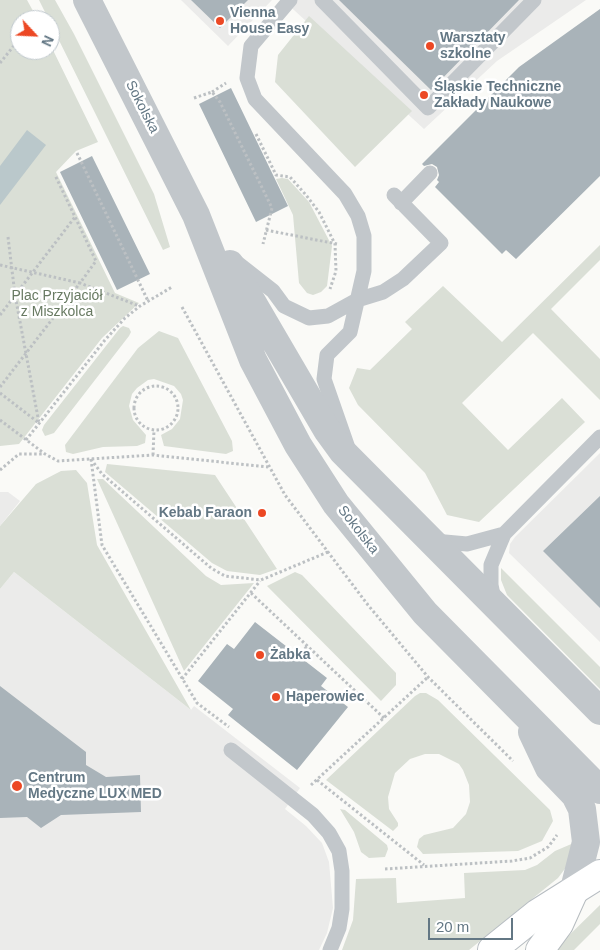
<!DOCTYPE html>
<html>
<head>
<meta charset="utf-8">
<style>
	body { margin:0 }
	#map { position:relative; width:600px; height:950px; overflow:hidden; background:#fafaf7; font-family:Arial,sans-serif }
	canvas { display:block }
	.north { position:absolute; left:10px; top:10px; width:50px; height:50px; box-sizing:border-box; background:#fff; border:1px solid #c1c9ce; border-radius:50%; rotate:115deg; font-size:14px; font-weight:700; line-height:20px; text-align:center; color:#637784 }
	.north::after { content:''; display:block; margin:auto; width:18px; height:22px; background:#ec4824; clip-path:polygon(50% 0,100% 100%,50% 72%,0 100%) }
	.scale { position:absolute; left:428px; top:918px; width:85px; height:22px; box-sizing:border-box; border:2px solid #637784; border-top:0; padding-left:6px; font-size:15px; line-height:18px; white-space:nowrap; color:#637784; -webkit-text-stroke:4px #fff; paint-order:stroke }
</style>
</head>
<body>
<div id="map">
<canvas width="600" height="950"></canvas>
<div class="north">N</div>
<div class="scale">20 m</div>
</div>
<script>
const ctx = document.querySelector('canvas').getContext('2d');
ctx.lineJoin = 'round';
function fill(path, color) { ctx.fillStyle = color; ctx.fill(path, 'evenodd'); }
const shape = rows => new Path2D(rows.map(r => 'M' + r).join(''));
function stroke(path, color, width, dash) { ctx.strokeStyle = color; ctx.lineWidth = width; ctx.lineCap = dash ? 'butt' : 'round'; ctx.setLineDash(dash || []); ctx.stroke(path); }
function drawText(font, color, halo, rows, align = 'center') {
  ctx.font = font + ' Arial,sans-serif'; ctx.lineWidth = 5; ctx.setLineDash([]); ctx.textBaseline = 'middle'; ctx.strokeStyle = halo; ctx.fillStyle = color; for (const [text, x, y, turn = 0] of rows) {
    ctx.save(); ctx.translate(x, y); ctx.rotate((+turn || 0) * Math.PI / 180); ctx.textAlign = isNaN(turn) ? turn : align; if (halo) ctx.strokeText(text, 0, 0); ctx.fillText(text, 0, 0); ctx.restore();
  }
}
fill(shape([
	[181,0,272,0,228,46],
	[283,0,586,0,497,61,424,129],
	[600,453,600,642,509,553,510,544,515,537],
	[0,492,8,492,20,501,0,526],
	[14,572,191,710,194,706,300,788,285,809,306,826,322,843,329,862,333,908,327,933,319,950,0,950,0,589]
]), '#ebebea');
fill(shape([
	[0,0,27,0,38,20,20,20,20,50,50,50,50,44,98,142,76,151,56,172,115,293,139,303,102,338,19,444,0,446],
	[39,0,55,0,74,34,154,194,170,247,163,250],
	[309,16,412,111,355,167,275,82,278,55],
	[282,178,288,179,309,202,332,246,327,286,321,292,313,295,307,293,299,283,293,215,276,179],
	[600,245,600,260,551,309,600,359,600,400,533,333,462,403,508,450,562,398,585,422,479,522,447,515,425,473,358,405,349,388,357,368,370,370,412,329,405,322,443,286,502,342],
	[123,326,129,328,131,332,129,336,54,433,45,436,42,430,44,425,120,328],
	[159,331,178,338,232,441,233,451,226,454,164,446,161,435,172,429,180,419,183,400,181,394,174,386,154,379,148,380,137,388,132,394,129,406,133,420,146,435,145,443,137,446,103,447,73,454,66,452,65,445,138,348],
	[107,464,215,475,277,569,260,575,227,571,212,563,105,472],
	[76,470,87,483,97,545,191,710,14,572,0,589,0,526,36,484,61,471],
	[97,479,103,479,206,576,221,585,254,583,184,671],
	[501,568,600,667,600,689,507,595,501,580],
	[295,572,302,575,396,673,396,685,381,701,267,586],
	[420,693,426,693,438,700,550,810,553,821,542,841,518,851,423,854,417,847,419,839,424,835,453,828,466,814,470,802,469,785,463,770,459,764,439,754,425,754,410,759,395,773,388,797,389,809,398,823,398,826,393,831,326,780,415,696],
	[340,809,345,810,387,845,388,849,385,857,369,858,361,852,354,832],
	[576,842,570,862,558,878,469,950,342,950,353,920,356,879,396,878,397,903,465,898,464,873,525,870,537,865,555,851],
	[600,905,600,924,574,950,554,950]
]), '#dadfd6');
fill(shape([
	[27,130,46,145,0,205,0,166]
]), '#bac8cb');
fill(shape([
	[191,0,248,0,220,28],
	[339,0,519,0,431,90],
	[600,9,600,176,516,259,506,250,502,254,435,187,439,182,437,180,439,175,437,167,432,164,424,166,422,164,519,67],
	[231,88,288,206,256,222,199,104],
	[92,156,150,274,117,290,60,172],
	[600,496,600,608,543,551],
	[255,622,327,678,321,686,348,707,297,770,228,715,233,709,198,681,227,644,234,649],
	[0,686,86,752,86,765,106,777,140,775,141,812,61,815,41,828,27,817,0,818]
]), '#a9b3b9');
const secondary = shape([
	[492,950,538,913,600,874]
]);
const primary = shape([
	[540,950,559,924,573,893]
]);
stroke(secondary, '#b7bdc2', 30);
stroke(primary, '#b5bbbf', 30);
stroke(shape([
	[34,20,39,13],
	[0,63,20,38],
	[212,92,226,83],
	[194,98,212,92,220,102,272,208,263,244],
	[256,134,276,175,290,177,306,195,319,212,335,244,336,271,330,289],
	[77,153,148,301],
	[266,230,337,244],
	[8,237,15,295,39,423],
	[0,265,80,283,96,261,55,175],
	[182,307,285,495,368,605,428,677,513,761],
	[0,315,75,217],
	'134 408a22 22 0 1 1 44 0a22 22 0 1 1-44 0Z',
	[0,387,80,283,139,306],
	[0,393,39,423],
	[0,420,45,454,58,461,153,455,268,467],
	[26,440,105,340,125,318,140,306,172,287],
	[153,455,154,430],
	[91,459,102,545,197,703,229,727],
	[91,459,102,474,211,568,225,576,261,580,328,552],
	[0,470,19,454,44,454],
	[251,593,384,718],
	[299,657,307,646],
	[182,679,260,581],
	[317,780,424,865],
	[311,785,428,677],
	[385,869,512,861,530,858,548,847,557,835]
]), '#bcc0c3', 3, [2.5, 2.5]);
stroke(shape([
	[290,0,251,46,247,78,255,99,345,194,358,216,364,236,364,271,350,332,327,355,324,379,347,445],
	[322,0,428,108,534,0],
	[401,203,430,173],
	[236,262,273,291,284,306,309,318,328,316,357,300,383,292,403,279,441,243,394,195],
	[434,541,467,544,504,534],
	[494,600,491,585,491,565,504,534,600,437],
	[231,750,313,815,329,833,339,851,342,871,342,909,339,928,330,950]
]), '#c2c7cb', 15);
stroke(shape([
	[87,0,196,215,253,360,298,445,336,504,425,613,600,790],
	[230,264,327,430,343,452,600,711],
	[532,732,549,768,575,795,582,809,586,842,573,893]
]), '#c2c7cb', 28);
stroke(secondary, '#fff', 28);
stroke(primary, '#fff', 28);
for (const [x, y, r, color] of [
	[220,21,5,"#ec4824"],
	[430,46,5,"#ec4824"],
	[424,95,5,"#ec4824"],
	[262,513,5,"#ec4824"],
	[260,655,5,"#ec4824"],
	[276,697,5,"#ec4824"],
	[17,786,6,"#ec4824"]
]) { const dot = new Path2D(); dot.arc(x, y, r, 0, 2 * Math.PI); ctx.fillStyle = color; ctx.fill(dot); stroke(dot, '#fff', 2); }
drawText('bold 14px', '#637784', '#fff', [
	["Vienna",230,13],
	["House Easy",230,29],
	["Warsztaty",440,38],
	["szkolne",440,54],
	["Śląskie Techniczne",434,87],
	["Zakłady Naukowe",434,103],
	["Kebab Faraon",252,513,"right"],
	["Żabka",270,655],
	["Haperowiec",286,697],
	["Centrum",28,778],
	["Medyczne LUX MED",28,794]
], 'left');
drawText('14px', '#637784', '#fff', [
	["Sokolska",142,107,63],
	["Sokolska",358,530,52]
]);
drawText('14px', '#687a62', '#fff', [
	["Plac Przyjaciół",57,296],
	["z Miszkolca",57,312]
]);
</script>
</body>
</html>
